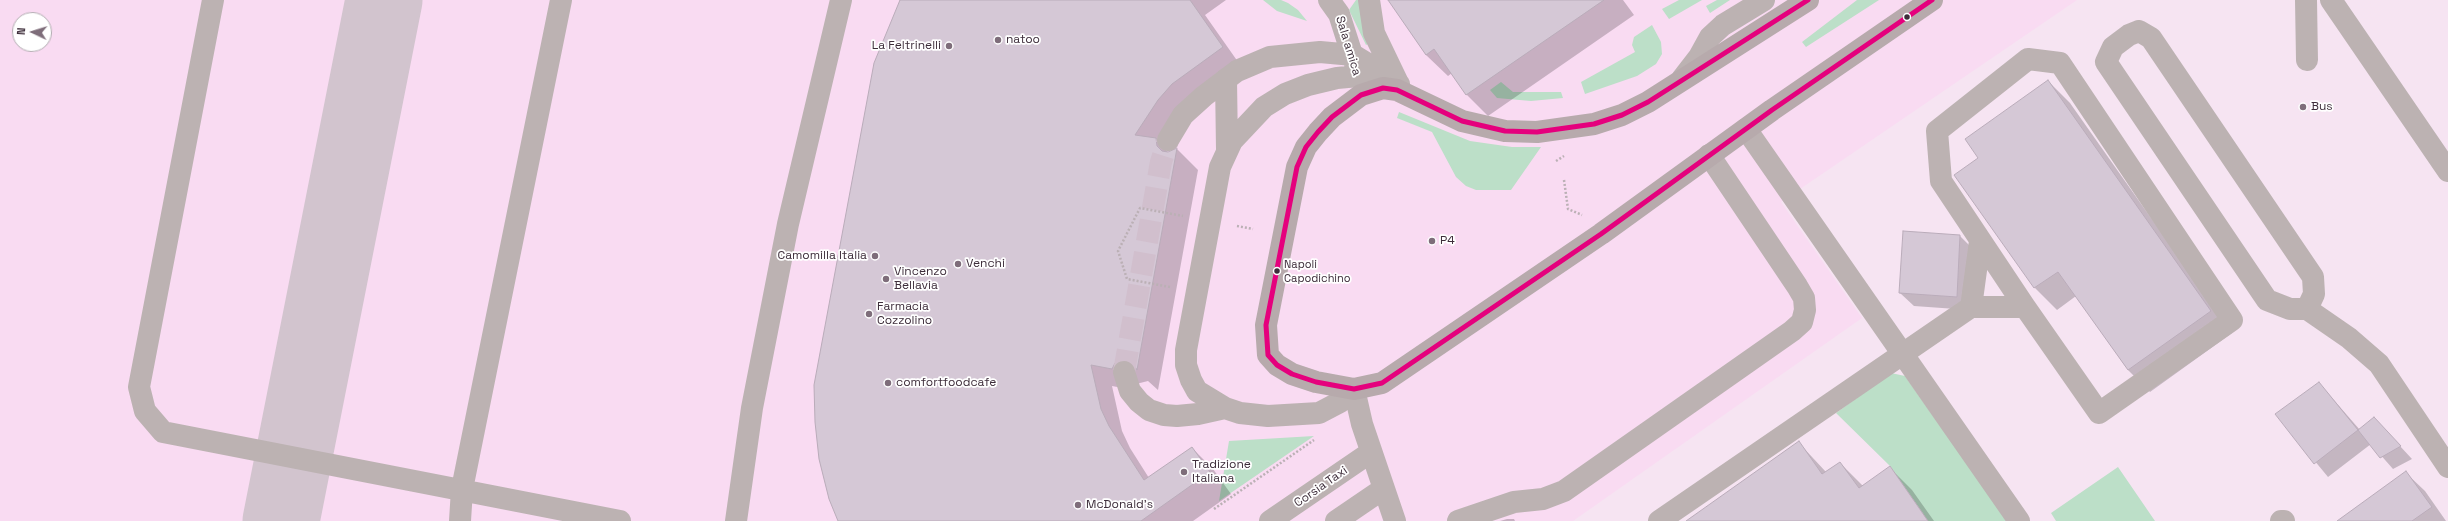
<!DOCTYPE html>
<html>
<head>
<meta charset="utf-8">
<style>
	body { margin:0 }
	#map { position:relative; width:2448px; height:521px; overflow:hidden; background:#f6e4f2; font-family:"Space Grotesk",sans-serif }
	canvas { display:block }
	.north { position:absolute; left:12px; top:12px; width:40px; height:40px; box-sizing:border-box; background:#fff; border:1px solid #b1abb0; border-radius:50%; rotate:274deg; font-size:11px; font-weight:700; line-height:16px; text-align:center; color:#3d2d3a }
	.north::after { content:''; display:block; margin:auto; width:14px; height:18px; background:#7e6d7a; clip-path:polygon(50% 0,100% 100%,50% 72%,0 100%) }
</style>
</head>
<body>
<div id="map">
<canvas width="2448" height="521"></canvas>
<div class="north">N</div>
</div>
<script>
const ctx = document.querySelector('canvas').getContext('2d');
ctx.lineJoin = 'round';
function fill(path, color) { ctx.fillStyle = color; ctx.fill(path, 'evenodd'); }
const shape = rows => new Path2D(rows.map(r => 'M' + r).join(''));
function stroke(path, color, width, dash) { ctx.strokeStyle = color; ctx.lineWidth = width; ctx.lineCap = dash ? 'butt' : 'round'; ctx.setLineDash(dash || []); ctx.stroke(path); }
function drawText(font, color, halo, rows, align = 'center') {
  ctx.font = font + ' "Space Grotesk",sans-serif'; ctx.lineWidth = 3.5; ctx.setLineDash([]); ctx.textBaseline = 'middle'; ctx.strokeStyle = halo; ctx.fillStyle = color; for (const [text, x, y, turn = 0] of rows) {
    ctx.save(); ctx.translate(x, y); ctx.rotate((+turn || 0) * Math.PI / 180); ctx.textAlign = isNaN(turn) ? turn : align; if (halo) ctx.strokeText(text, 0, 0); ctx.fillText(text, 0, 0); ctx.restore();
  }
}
fill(shape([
	[0,0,2077,0,1781,202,1862,318,1573,521,0,521],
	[20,20,44,20,44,44,20,44]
]), '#f9dbf2');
fill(shape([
	[1263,0,1281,0,1288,3,1298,10,1307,21,1277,11],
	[1356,0,1360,0,1368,44,1366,45,1349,10],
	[1679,0,1702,0,1669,19,1662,9],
	[1717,0,1730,0,1710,13,1706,6],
	[1857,0,1879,0,1806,47,1802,42],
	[1652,25,1661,42,1662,54,1656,64,1637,76,1585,94,1581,82,1635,52,1632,45,1634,37],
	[1501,82,1513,92,1561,92,1563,98,1531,101,1497,98,1490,90],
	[1399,112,1470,141,1512,147,1541,147,1511,190,1476,190,1466,186,1456,177,1432,132,1397,118],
	[1891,373,1905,376,2007,521,1916,521,1924,515,1890,466,1836,413],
	[1314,436,1219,501,1229,441],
	[2118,467,2155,521,2056,521,2051,513]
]), '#bcdfc8');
fill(shape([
	[901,0,1226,0,1205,15,1243,69,1163,147,1169,153,1177,149,1198,170,1158,390,1148,381,1136,384,1133,390,1112,386,1122,431,1130,448,1149,478,1192,448,1213,469,1231,494,1193,521,840,521],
	[1389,0,1623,0,1634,15,1488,116,1467,95,1452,73,1448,76,1426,55],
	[2048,81,2070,103,2232,333,2150,392,2128,370,2076,296,2057,310,2035,288,1955,175,1979,158],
	[1960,236,1973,249,1970,310,1914,306,1900,293],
	[2319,383,2360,430,2374,418,2412,459,2393,469,2371,444,2328,477,2276,414],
	[1799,443,1826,472,1840,463,1863,486,1889,467,1912,490,1934,521,1688,521],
	[2406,473,2425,491,2446,521,2358,521],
	[1507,519,1514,519,1515,521,1500,521]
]), '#0003');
stroke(shape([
	[281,521,384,0]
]), '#d2c4ce', 77);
const building = shape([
	[900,0,1190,0,1223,47,1172,84,1158,100,1135,135,1156,138,1157,146,1162,151,1168,152,1177,148,1137,370,1133,363,1126,360,1115,363,1112,369,1091,365,1101,409,1109,426,1144,480,1192,447,1210,472,1141,521,838,521,829,499,819,459,815,422,814,385,874,63,900,0],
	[1388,0,1604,0,1466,95,1434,49,1426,55,1388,0],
	[2048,80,2211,311,2128,370,2058,272,2034,288,1954,175,1978,158,1965,139,2048,80],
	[1903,231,1960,235,1957,297,1899,293,1903,231],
	[2319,382,2358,430,2314,464,2275,414,2319,382],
	[2374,417,2401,446,2380,458,2358,430,2374,417],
	[1799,441,1822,474,1840,462,1859,488,1890,466,1928,521,1686,521,1799,441],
	[2406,471,2432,507,2412,521,2337,521,2406,471]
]);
fill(building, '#d5c8d6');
stroke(building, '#baacba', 1);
stroke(shape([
	[1124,372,1161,162,1168,140]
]), '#d1bfcd', 22, [22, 11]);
stroke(shape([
	[1556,161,1564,156],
	[1564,180,1568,209,1582,215],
	[1237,226,1253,229],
	[1170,287,1127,279,1118,251,1140,208,1183,216],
	[1214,509,1314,440]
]), '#bbb0b5', 2.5, [2, 2]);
stroke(shape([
	[213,0,139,387,145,411,163,432,620,521],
	[1329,0,1339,14,1356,67],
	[1369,0,1374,33,1398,83],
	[2306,0,2307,60],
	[2331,0,2448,171],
	[2139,31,2151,38,2313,277,2314,294,2307,309,2290,309,2267,300,2106,62,2113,47,2129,35,2139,31],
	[1226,79,1227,150],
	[1682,79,1699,57,1710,37,1723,25,1764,0],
	[1746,129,2019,521],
	[1168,140,1183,115,1204,96,1237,71,1270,57,1320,52,1353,55,1389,77],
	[1971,307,1980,241],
	[2307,309,2349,338,2379,364,2448,467],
	[1124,372,1130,391,1139,402,1149,410,1164,415,1177,416,1198,414,1225,408],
	[1354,389,1340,402,1319,413,1268,416,1240,413,1225,408,1197,391,1191,380,1186,365,1186,350,1220,167,1232,141,1264,107,1285,94,1308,85,1337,78,1359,76,1399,84],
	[1354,389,1362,424,1395,521],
	[460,521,462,489,561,0],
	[736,521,752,408,788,224,841,0],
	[1270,521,1371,452],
	[1336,521,1383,489],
	[1458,521,1514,502,1543,499,1564,491,1792,331,1802,322,1805,310,1804,298,1797,286,1709,155],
	[1659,521,1971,307,2025,307,2099,413,2232,320,2060,63,2028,59,1937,131,1941,181,2025,307],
	[2281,521,2284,521]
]), '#bcb2b2', 22);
stroke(shape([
	[1808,0,1648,102,1622,115,1594,124,1537,132,1505,131,1462,121,1397,90,1383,88,1361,95,1332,117,1318,132,1306,147,1297,167,1266,325,1268,355,1277,365,1292,374,1316,382,1354,389,1382,383,1601,234,1772,110,1932,0]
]), '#b7aaac', 22);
stroke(shape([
	[1808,0,1648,102,1622,115,1594,124,1537,132,1505,131,1462,121,1397,90,1383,88,1361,95,1332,117,1318,132,1306,147,1297,167,1266,325,1268,355,1277,365,1292,374,1316,382,1354,389,1382,383,1601,234,1772,110,1932,0]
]), '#e5007d', 5);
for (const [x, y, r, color] of [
	[1907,17,3.5,"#3d2d3a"],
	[998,40,4,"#7e6d7a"],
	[949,46,4,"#7e6d7a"],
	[2303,107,4,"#7e6d7a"],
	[1432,241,4,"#7e6d7a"],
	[875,256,4,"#7e6d7a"],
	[958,264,4,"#7e6d7a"],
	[1277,271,3.5,"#3d2d3a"],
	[886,279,4,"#7e6d7a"],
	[869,314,4,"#7e6d7a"],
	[888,383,4,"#7e6d7a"],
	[1184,472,4,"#7e6d7a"],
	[1078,505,4,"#7e6d7a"]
]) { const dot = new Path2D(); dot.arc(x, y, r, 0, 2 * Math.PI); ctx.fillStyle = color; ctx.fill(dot); stroke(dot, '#fff', 1.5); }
drawText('11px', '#3d2d3a', '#fff', [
	["Napoli",1284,265],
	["Capodichino",1284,279]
], 'left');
drawText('12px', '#3d2d3a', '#fff', [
	["natoo",1006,40],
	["La Feltrinelli",941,46,"right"],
	["Bus",2311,107],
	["P4",1440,241],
	["Camomilla Italia",867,256,"right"],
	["Venchi",966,264],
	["Vincenzo",894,272],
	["Bellavia",894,286],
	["Farmacia",877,307],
	["Cozzolino",877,321],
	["comfortfoodcafe",896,383],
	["Tradizione",1192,465],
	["Italiana",1192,479],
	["McDonald's",1086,505]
], 'left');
drawText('12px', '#3d2d3a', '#fff', [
	["Sala amica",1348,46,73],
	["Corsia Taxi",1321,487,-35]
]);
</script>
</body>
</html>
